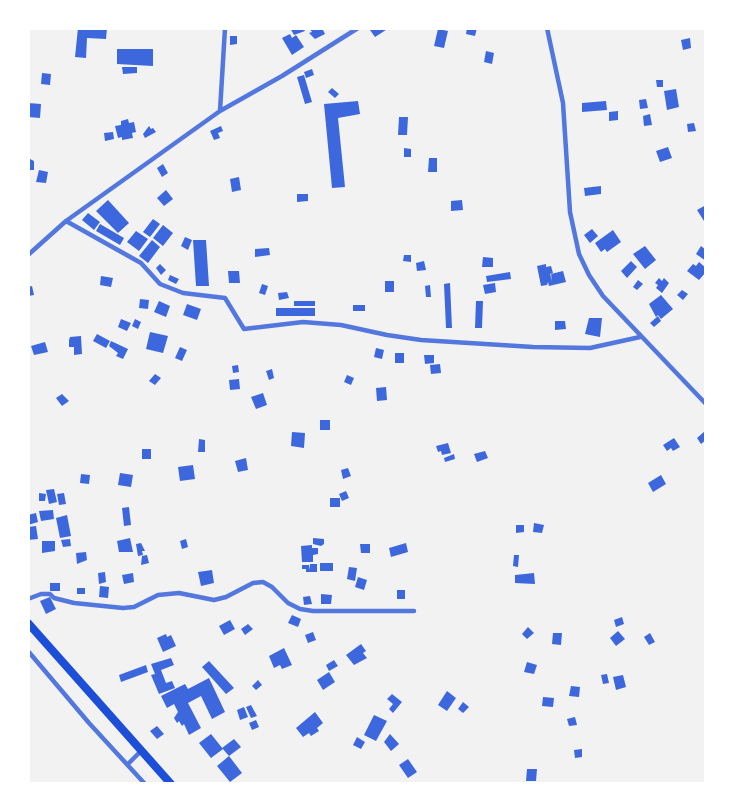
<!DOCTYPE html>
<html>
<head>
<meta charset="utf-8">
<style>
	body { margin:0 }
	#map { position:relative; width:734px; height:812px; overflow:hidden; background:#f2f2f2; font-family:"Work Sans",sans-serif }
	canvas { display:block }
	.frame { position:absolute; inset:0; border:30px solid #fff; pointer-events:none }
</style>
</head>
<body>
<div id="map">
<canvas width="734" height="812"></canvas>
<div class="frame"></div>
</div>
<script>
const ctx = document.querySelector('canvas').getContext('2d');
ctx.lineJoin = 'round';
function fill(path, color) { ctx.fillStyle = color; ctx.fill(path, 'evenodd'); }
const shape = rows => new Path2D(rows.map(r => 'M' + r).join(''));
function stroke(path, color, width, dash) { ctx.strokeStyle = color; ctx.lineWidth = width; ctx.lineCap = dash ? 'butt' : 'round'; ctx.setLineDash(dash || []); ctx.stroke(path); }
fill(shape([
	[78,28,107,28,106,39,87,38,86,58,75,57],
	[290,28,303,28,305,31,294,35],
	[309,28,327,28,323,30,325,34,315,39,309,33,312,32],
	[373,28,389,28,375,37,370,30],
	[467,28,477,28,475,36,466,34],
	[438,29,448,31,444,48,434,46],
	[290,34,292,38,296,35,304,47,292,55,282,38],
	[230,36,237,36,237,44,230,45],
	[690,38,691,48,683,50,681,40],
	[117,49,153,49,153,66,117,64],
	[486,51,494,53,492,64,484,62],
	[122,67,137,67,137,73,123,74],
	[312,69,314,75,306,78,304,72],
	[42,73,51,74,50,85,41,84],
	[304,75,312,102,305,104,297,77],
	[656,80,663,80,663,87,657,87],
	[332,88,339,94,335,98,328,92],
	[676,89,679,107,667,110,664,91],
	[646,99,648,108,640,109,639,100],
	[358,101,360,114,338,118,345,187,332,188,324,104],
	[606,101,607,110,582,112,582,103],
	[28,103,41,104,40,118,28,117],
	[618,111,618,120,609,121,609,112],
	[650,114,652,125,644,126,643,116],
	[399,117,408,117,407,135,398,135],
	[128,119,129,123,134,122,136,132,132,133,133,138,122,140,122,137,118,138,115,126,121,125,121,121],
	[694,123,696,131,688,132,687,124],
	[149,126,151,129,153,128,156,132,145,138,143,134],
	[221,126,223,131,218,133,220,138,214,140,210,131],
	[113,132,114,139,105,141,104,133],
	[668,147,672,158,660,162,656,151],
	[404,148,411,149,411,157,404,157],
	[28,158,34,161,34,170,28,170],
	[429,158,437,158,437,172,428,172],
	[163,164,168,173,162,177,157,168],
	[39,170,48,172,46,183,36,182],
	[239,177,241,190,232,192,230,179],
	[601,186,601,194,585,196,584,188],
	[166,190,173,199,164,206,157,198],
	[297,194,308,194,308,201,297,202],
	[108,200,129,223,118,233,96,211],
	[462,200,463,210,451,211,451,201],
	[706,205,706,220,704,221,697,210],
	[88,213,100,222,94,230,82,220],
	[153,219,160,224,150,237,143,232],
	[100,224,124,238,120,245,96,231],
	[163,225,173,233,163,246,153,238],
	[592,229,598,236,590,243,584,235],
	[613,230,621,242,607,252,605,249,601,252,595,243],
	[136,231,148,239,139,251,127,242],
	[185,237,192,240,188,250,181,246],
	[152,240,160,247,148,263,139,256],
	[193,240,206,240,209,286,196,286],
	[645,246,656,260,645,269,633,254],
	[701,246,706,250,706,261,696,254],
	[269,248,270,255,255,257,255,249],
	[404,255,411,255,411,262,403,261],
	[483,257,493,258,493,267,482,267],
	[424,261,426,270,417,271,416,263],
	[631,261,637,267,627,278,621,271],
	[699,262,706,268,706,272,699,280,687,271,693,264,696,266],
	[160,264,166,270,161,275,156,268],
	[546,264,546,267,551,266,553,273,550,274,552,281,551,274,563,271,566,282,549,286,548,282,547,285,541,286,537,266],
	[228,271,239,271,240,283,229,283],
	[510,272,511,279,487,282,486,276],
	[170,275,179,279,176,284,168,280],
	[101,276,113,278,111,287,100,285],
	[659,278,662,281,664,278,669,283,662,293,656,288,658,285,655,283],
	[638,280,643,284,637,290,633,287],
	[385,281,394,281,394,292,385,292],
	[450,283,452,328,446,328,444,284],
	[495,283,496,292,485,294,483,285],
	[262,284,268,286,265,295,259,293],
	[430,285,431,297,426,297,425,286],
	[32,286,34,295,28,296,28,287],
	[682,290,688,294,683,300,677,295],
	[287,292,289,298,279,300,278,293],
	[661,295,673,309,661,319,658,315,656,317,649,304],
	[140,299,149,300,148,309,139,308],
	[159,301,170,306,166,317,154,312],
	[294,301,315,301,315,306,294,306],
	[476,301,483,301,482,328,475,328],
	[187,304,201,309,197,320,183,315],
	[353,305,365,305,365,311,353,311],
	[276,308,315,308,315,316,276,316],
	[658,316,661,321,654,327,650,323],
	[589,318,602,318,600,337,585,334],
	[121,319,131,323,127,331,118,327],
	[135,319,141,322,138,329,132,326],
	[555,321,565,321,566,329,555,330],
	[150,332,168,336,163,353,146,349],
	[97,334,110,341,106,348,93,341],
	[81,336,82,354,74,355,74,347,69,347,69,340,70,337],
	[111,341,128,349,123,359,116,356,118,353,109,346],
	[45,342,48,352,34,355,31,346],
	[180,347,187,350,182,361,175,358],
	[376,348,384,350,382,359,374,357],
	[395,353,404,353,404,363,395,363],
	[424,355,434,355,434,363,425,364],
	[440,364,441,373,431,374,430,365],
	[238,365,239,372,233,373,232,366],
	[272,369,274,378,269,380,266,371],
	[155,374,161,378,155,385,149,381],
	[347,375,354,378,351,385,344,382],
	[239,379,240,389,230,390,229,380],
	[386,387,387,400,377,401,376,388],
	[263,393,267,405,256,409,251,397],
	[62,394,69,401,62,406,56,398],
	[320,420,330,420,330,430,320,430],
	[705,431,706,440,701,444,697,438],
	[292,432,305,433,304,448,291,446],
	[674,438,680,447,673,451,671,448,667,451,663,445],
	[199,439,205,440,205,452,198,452],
	[448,443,451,453,442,455,441,451,438,452,436,446],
	[142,449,151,449,151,459,142,459],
	[485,451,488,458,477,462,474,454],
	[454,454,455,459,445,462,444,458],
	[246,458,248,470,238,472,235,461],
	[193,465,195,479,180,481,178,467],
	[348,468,351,476,343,479,341,470],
	[120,473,133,475,131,487,118,485],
	[81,474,90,475,89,484,80,483],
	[661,475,666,484,653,492,648,483],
	[54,489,57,502,49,504,46,490],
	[346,491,349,498,342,501,339,494],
	[39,493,46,494,45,501,39,501],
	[64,493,66,504,59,505,57,494],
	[330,498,340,498,340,507,330,507],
	[129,507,131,525,124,526,122,508],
	[53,510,54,519,41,521,39,511],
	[36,513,38,522,28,525,28,515],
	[67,515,71,536,60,538,56,518],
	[534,523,544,525,542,533,533,532],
	[516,525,524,525,524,532,516,533],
	[36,526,38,539,28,540,28,527],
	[130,538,133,552,119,552,117,541],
	[313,538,324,539,324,544,321,546,313,544],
	[70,539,71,546,63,547,61,540],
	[186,539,188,547,182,549,180,541],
	[42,541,55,541,55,551,42,553],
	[141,543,145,551,142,551,143,555,138,556,136,544],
	[406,543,408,552,391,557,389,548],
	[360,544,370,544,370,553,361,553],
	[312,545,312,548,318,548,318,554,313,555,313,562,302,562,301,546],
	[86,552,87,560,77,564,76,553],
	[147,555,149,563,141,565,142,556],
	[514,555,519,555,518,567,513,566],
	[320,563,333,563,333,571,320,571],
	[310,564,317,564,317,572,306,572,306,569,302,569,302,565,309,565,310,570],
	[349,567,357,568,355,581,347,579],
	[212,570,214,583,201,586,198,572],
	[105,572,106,582,99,584,98,573],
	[133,573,134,582,124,584,122,575],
	[534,573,535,584,515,583,515,575],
	[358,577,367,580,364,590,355,587],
	[50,583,60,583,60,591,50,591],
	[100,586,109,587,108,598,99,597],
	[77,588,85,588,85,594,77,594],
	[397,590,405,590,405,599,397,599],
	[321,594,332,595,331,604,321,604],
	[310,596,312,604,304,605,303,597],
	[50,597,56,609,46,614,40,601],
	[292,615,301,619,298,627,288,623],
	[622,617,624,624,616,627,614,620],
	[230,620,235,629,224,635,219,626],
	[248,624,253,629,245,635,241,629],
	[528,627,534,633,527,639,522,634],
	[618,631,625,639,616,646,610,638],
	[313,632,316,640,308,643,305,635],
	[553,633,562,633,561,645,552,644],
	[650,633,655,642,649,645,644,637],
	[166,634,167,637,171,635,176,646,163,652,157,638],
	[361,644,366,651,363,653,367,658,354,665,346,655],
	[284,648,292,665,282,669,280,665,274,668,269,656],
	[171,658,174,665,161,670,166,683,172,681,175,688,159,694,151,675,155,674,151,664],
	[334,660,338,666,329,671,326,665],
	[209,661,234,688,226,694,202,667],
	[527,662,537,665,534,674,524,672],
	[146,665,148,672,121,682,119,675],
	[329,672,335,682,323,690,317,680],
	[607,674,609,683,603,684,601,675],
	[623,675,626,687,616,690,613,677],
	[209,678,225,712,212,719,201,696,188,703,201,728,189,735,184,724,182,726,179,721,177,723,174,718,178,712,174,704,167,708,161,696,185,684,188,689],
	[258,680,262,685,256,690,252,686],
	[571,686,580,687,579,697,569,696],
	[447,691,456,698,447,711,438,705],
	[392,694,402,702,393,713,389,709,393,704,387,699],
	[543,697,554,698,553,707,542,706],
	[463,702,469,707,463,713,458,709],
	[251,705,257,716,251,718,246,707],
	[244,707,248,717,240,720,237,710],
	[315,712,323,723,317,728,319,731,311,736,309,733,303,737,296,728],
	[374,715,387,721,376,741,364,735],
	[575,717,577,725,569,726,567,719],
	[256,720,259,727,252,730,249,723],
	[157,726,164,734,157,739,150,731],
	[211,734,223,749,211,758,199,743],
	[390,734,399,744,391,751,384,742],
	[357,737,365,742,361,749,353,745],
	[234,739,241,747,229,756,222,748],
	[582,749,582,757,575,758,574,750],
	[229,756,242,773,230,782,217,766],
	[408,759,417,772,408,778,399,765],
	[527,769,537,769,536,781,526,781]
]), '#3d67dc');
stroke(shape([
	[547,28,563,103,570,212,579,254,589,275,603,296,706,404],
	[220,111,225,28],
	[66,221,141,263,160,284,183,293,225,298,244,329,303,322,341,325,387,335,421,340,533,347,590,348,640,337],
	[28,255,66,221,220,111,282,76,358,28],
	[28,599,41,594,50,594,54,598,74,603,123,608,134,607,158,595,179,593,214,600,226,597,253,583,263,582,272,587,288,603,300,609,313,611,414,611],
	[28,651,89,723,145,784],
	[128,764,141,751]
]), '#5277de', 4.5);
stroke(shape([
	[28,623,171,784]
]), '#1d4ed8', 8);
</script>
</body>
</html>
